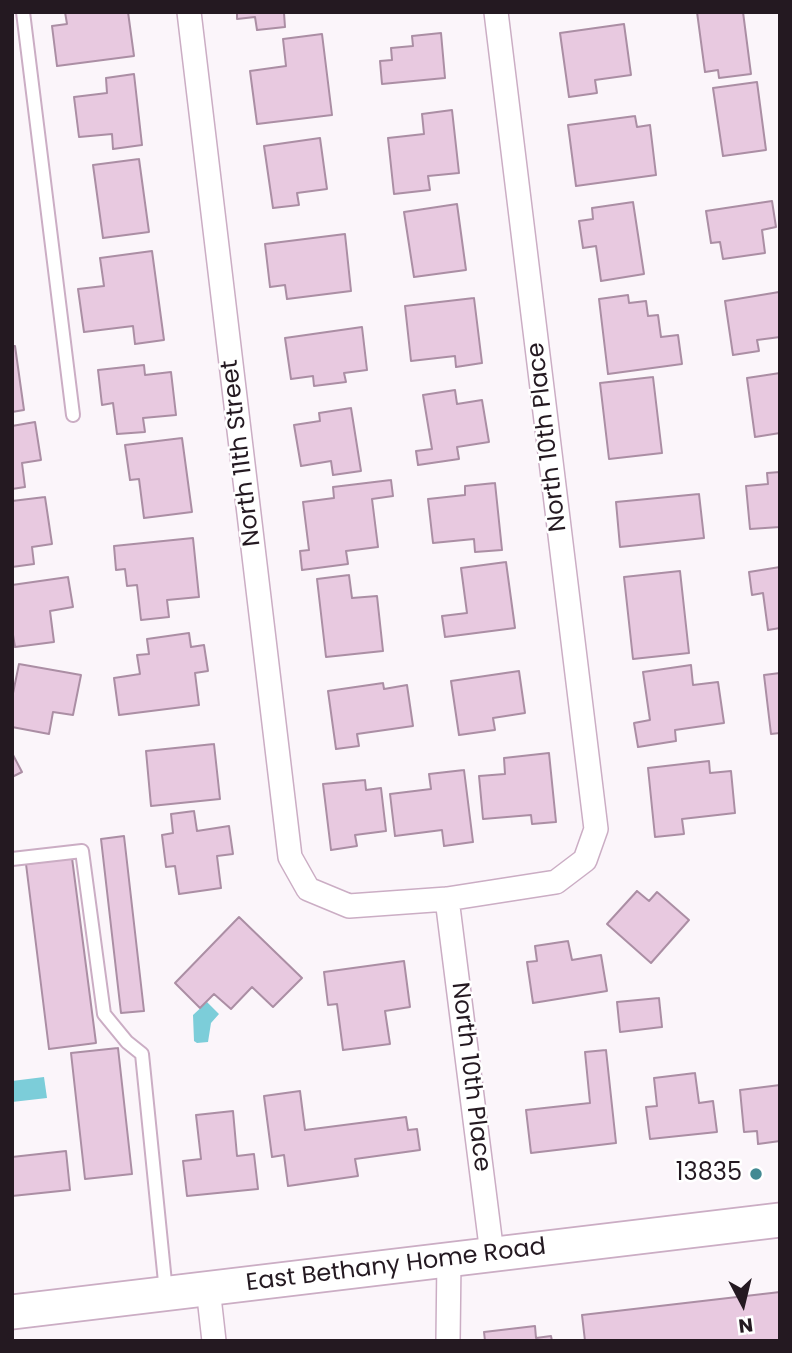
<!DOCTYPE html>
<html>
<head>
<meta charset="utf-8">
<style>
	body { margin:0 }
	#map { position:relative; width:792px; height:1353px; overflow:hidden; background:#fbf5fa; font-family:Poppins,sans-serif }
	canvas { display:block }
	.frame { position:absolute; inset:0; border:14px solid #241921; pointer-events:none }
	.north { position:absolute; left:708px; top:1269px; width:70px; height:70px; -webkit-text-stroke:5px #fff; paint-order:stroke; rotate:173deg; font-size:19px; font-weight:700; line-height:28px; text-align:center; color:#241921 }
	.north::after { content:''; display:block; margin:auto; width:24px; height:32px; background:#241921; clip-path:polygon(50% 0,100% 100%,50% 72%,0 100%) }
</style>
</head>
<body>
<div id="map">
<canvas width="792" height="1353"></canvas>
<div class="frame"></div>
<div class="north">N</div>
</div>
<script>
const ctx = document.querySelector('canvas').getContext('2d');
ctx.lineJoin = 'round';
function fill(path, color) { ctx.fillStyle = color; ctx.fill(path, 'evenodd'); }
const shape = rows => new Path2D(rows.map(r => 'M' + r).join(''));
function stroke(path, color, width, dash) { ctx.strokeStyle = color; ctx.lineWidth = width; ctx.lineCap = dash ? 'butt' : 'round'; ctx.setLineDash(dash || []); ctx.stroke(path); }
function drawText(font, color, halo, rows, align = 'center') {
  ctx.font = font + ' Poppins,sans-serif'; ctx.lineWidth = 5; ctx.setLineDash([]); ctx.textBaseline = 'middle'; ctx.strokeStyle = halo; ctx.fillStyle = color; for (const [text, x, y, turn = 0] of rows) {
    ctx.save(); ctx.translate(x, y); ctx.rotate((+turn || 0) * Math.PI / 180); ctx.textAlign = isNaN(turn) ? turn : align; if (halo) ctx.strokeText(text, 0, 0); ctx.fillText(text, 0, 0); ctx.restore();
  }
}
fill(shape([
	[207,1002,219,1014,211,1023,208,1042,197,1043,194,1041,193,1015],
	[44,1077,47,1098,12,1102,12,1081]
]), '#7ccdd9');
const building = shape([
	[65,12,128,12,134,56,57,66,52,26,67,24,65,12],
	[237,12,291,12,284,13,285,27,257,30,255,17,237,19,237,12],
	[697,12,743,12,751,74,719,78,718,70,705,72,697,12],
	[624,24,631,75,595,80,597,93,569,97,560,33,624,24],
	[441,33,445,78,382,84,380,61,392,60,391,48,413,46,412,36,441,33],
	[322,34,332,115,257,124,250,71,286,66,283,39,322,34],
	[134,74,142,145,113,149,112,134,79,137,74,97,107,93,106,78,134,74],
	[757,82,766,150,723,156,713,88,757,82],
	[452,110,459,173,428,176,430,190,394,194,388,138,424,134,422,114,452,110],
	[635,116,637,127,650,125,656,175,576,186,568,125,635,116],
	[320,138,327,189,297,193,299,205,273,208,264,146,320,138],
	[139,159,149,232,103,238,93,165,139,159],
	[772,201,776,227,762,230,765,253,723,259,720,242,711,243,706,211,772,201],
	[633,202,644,274,601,281,596,246,583,248,579,221,593,219,592,208,633,202],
	[457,204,466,270,414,277,404,212,457,204],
	[345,234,351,291,287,299,285,285,270,287,265,244,345,234],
	[152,251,164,340,135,344,133,326,84,332,78,289,104,286,100,258,152,251],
	[779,292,780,337,757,340,759,351,733,355,725,301,779,292],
	[628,295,629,303,646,301,648,316,658,315,661,337,678,335,682,364,608,374,599,299,628,295],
	[474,298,482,363,456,367,455,356,411,361,405,306,474,298],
	[362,327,367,370,344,373,346,382,314,386,313,376,291,379,285,338,362,327],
	[12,346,15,346,24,410,12,412,12,346],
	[144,365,145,375,171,372,176,415,143,418,145,432,117,434,113,403,102,405,98,370,144,365],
	[780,373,780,433,755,437,747,378,780,373],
	[653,377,662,453,609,459,600,383,653,377],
	[455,390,457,404,482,400,489,442,457,447,459,459,418,465,416,451,432,449,423,395,455,390],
	[351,408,361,471,333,475,331,461,301,466,294,425,320,421,319,413,351,408],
	[35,422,41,460,22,463,25,487,12,489,12,426,35,422],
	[182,438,192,512,144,518,139,479,130,480,125,445,182,438],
	[780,472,780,527,750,529,746,486,768,484,767,473,780,472],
	[391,480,393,496,372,499,378,547,346,551,348,564,302,570,300,551,309,550,303,502,334,498,333,487,391,480],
	[495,483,502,550,475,552,474,539,433,543,428,499,465,495,465,486,495,483],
	[699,494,704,538,620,547,616,502,699,494],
	[45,497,52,544,32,547,34,564,12,567,12,501,45,497],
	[193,538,199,597,167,600,169,617,141,620,137,585,127,586,125,569,116,570,114,546,193,538],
	[506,562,515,628,445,637,442,616,467,613,461,568,506,562],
	[780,567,780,628,768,630,763,593,752,595,749,572,780,567],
	[680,571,689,653,633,659,624,577,680,571],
	[349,575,352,598,377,596,383,651,326,657,317,579,349,575],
	[68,577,73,607,50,611,54,642,15,647,12,629,12,585,68,577],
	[189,633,191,647,204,645,208,671,195,673,199,705,119,715,114,678,140,674,137,655,149,654,147,639,189,633],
	[19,664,81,675,73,715,53,712,49,734,12,727,12,698,19,664],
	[691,665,693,685,718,682,724,723,675,730,676,741,638,747,634,723,650,720,643,672,691,665],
	[519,671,525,713,493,718,495,730,459,735,451,681,519,671],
	[780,673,780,733,771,734,764,675,780,673],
	[383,683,384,689,407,685,413,726,357,734,359,746,336,749,328,691,383,683],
	[214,744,220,799,151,806,146,751,214,744],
	[12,753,22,772,12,777,12,753],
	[549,753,556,822,532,824,531,815,483,819,479,776,505,774,504,758,549,753],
	[709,761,710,773,731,771,735,813,682,819,684,834,655,837,648,768,709,761],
	[464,770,473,842,444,846,442,830,395,836,390,794,431,789,429,774,464,770],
	[365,780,366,790,381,788,386,831,355,835,357,846,331,850,323,784,365,780],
	[194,811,197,831,229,826,233,854,217,856,221,888,179,894,175,866,166,867,162,835,173,833,171,814,194,811],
	[124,836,144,1011,121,1013,101,839,124,836],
	[72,858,96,1043,49,1049,26,864,72,858],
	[637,891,649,901,657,892,689,920,651,963,607,924,637,891],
	[239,917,302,978,273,1007,252,987,231,1009,214,994,200,1008,175,983,239,917],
	[568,941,572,960,601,955,607,991,533,1003,527,962,537,961,535,946,568,941],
	[404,961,410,1007,385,1011,390,1044,343,1050,337,1004,328,1005,324,972,404,961],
	[659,998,662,1027,620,1032,617,1002,659,998],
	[118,1048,132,1174,85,1179,71,1053,118,1048],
	[606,1050,616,1143,531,1153,526,1110,590,1103,585,1052,606,1050],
	[695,1073,699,1103,713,1101,717,1132,650,1139,646,1107,657,1106,654,1078,695,1073],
	[780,1085,780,1141,758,1144,757,1131,744,1132,740,1090,780,1085],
	[300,1091,305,1130,406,1117,408,1130,417,1129,420,1150,355,1159,358,1176,288,1186,284,1155,272,1157,264,1096,300,1091],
	[233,1111,237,1156,254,1154,258,1189,187,1196,183,1161,201,1159,196,1115,233,1111],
	[66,1151,70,1190,12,1196,12,1157,66,1151],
	[780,1292,780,1341,585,1341,582,1315,780,1292],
	[535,1326,536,1338,551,1336,552,1341,485,1341,484,1332,535,1326]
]);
fill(building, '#e8c9e0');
stroke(building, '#ab8ea4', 2);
const service = shape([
	[23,12,73,415],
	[12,859,82,851,104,1014,127,1042,142,1054,166,1292]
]);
const minor = shape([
	[189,12,290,857,308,889,349,906,447,899,556,882,585,860,596,829,496,12],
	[447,899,492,1254],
	[208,1288,214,1341],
	[448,1341,449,1259]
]);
const secondary = shape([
	[12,1312,780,1220]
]);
stroke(service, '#cbadc4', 16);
stroke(minor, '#cbadc4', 26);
stroke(secondary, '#cbadc4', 37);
stroke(service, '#fff', 12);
stroke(minor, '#fff', 23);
stroke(secondary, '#fff', 33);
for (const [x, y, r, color] of [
	[756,1174,7,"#438993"]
]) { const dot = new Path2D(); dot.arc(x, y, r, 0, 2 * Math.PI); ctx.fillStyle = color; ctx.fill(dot); stroke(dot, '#fff', 2.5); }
drawText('24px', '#241921', '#fff', [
	["North 10th Place",548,437,-97],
	["North 11th Street",242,453,-97],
	["North 10th Place",470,1077,83],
	["East Bethany Home Road",396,1266,-7]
]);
drawText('24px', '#241921', '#fff', [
	["13835",742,1174]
], 'right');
</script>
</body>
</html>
